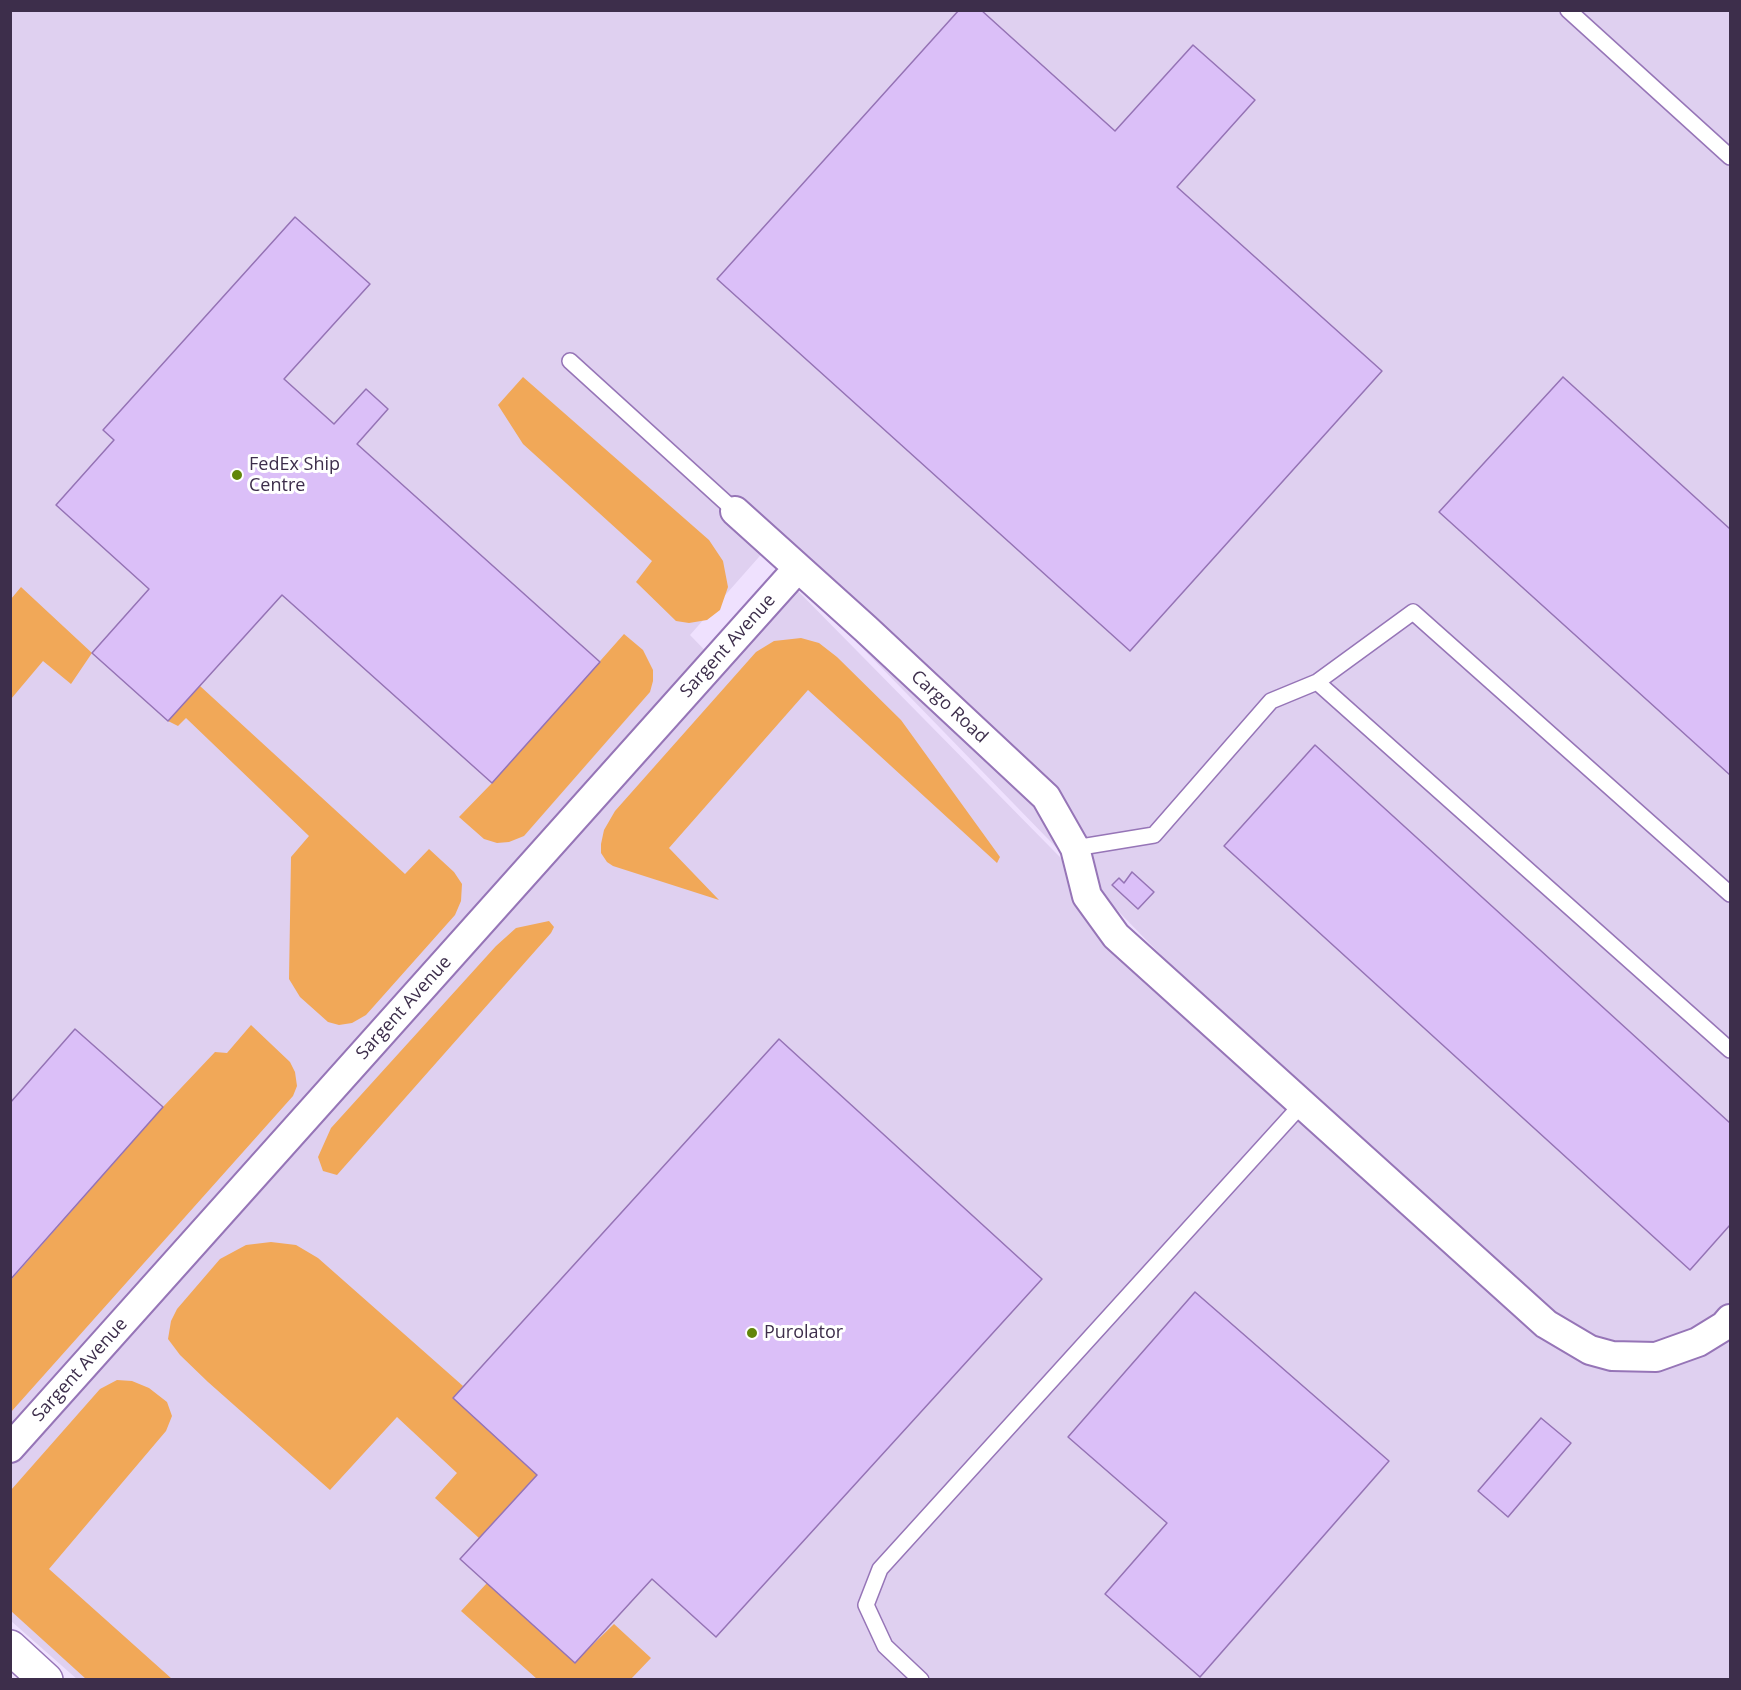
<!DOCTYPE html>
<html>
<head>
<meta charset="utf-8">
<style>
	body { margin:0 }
	#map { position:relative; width:1741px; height:1690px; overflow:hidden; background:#efe1fe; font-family:"Open Sans",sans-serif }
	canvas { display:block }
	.frame { position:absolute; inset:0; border:12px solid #3d2e4b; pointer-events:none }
</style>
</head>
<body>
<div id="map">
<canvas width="1741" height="1690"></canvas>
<div class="frame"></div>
</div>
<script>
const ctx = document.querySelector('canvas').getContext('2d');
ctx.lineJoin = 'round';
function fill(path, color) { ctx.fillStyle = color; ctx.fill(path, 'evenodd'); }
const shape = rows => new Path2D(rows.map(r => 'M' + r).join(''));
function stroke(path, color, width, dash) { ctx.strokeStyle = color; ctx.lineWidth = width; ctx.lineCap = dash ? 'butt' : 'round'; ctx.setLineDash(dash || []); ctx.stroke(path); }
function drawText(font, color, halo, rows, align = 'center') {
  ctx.font = font + ' "Open Sans",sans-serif'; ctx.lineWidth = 6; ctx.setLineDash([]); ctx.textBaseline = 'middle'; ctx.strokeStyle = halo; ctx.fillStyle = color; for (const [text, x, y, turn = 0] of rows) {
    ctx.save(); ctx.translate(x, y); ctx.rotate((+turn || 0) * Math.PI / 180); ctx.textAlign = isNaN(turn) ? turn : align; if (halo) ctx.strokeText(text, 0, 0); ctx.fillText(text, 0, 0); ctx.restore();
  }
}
fill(shape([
	[11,11,1730,11,1730,1679,78,1680,11,1621],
	[766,549,1439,1241,1438,1241,795,588,724,670,690,635]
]), '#dfd0f0');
fill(shape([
	[523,377,709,540,723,561,728,587,720,610,707,620,689,623,676,621,636,582,652,561,523,444,498,405],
	[21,587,92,653,71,684,43,661,11,699,11,599],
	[624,634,643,650,653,670,653,681,650,692,524,836,509,842,497,843,484,839,459,817,492,783],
	[801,638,819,643,837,657,901,720,1000,857,997,863,808,690,669,848,719,900,613,866,607,862,601,853,601,844,604,830,615,811,756,652,774,641],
	[200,686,405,874,429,849,454,872,462,884,461,901,455,915,366,1015,352,1023,339,1025,328,1022,300,997,289,979,291,857,309,836,186,718,178,726,168,721],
	[549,921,554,927,551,933,337,1175,323,1171,318,1157,331,1128,496,946,516,928],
	[251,1025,290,1062,295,1072,297,1086,293,1096,11,1412,11,1280,163,1107,215,1052,227,1053],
	[271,1242,296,1245,318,1258,463,1386,453,1398,537,1475,479,1538,435,1498,457,1473,397,1417,330,1490,208,1382,180,1355,168,1339,171,1321,177,1309,220,1259,246,1245],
	[117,1380,132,1381,149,1388,167,1402,172,1416,166,1431,49,1569,172,1679,86,1679,11,1611,11,1490,100,1389],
	[487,1583,577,1660,614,1624,651,1658,631,1679,537,1679,461,1611]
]), '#f1a858');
const building = shape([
	[959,10,981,10,1115,131,1193,45,1255,100,1177,187,1382,371,1130,651,717,279,959,10],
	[295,217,370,284,284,379,334,424,366,389,388,409,357,444,600,662,492,783,282,595,168,721,92,653,149,589,56,505,114,440,103,430,295,217],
	[1563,377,1730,529,1730,775,1439,512,1563,377],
	[1315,745,1730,1123,1730,1225,1690,1270,1224,846,1315,745],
	[1132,872,1154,892,1138,909,1112,885,1119,878,1124,883,1132,872],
	[75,1029,163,1107,10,1280,10,1103,75,1029],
	[779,1039,1042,1279,716,1637,652,1579,575,1663,460,1559,537,1475,453,1398,779,1039],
	[1195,1292,1389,1461,1200,1677,1105,1594,1167,1523,1068,1437,1195,1292],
	[1541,1418,1571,1443,1508,1517,1478,1491,1541,1418]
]);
fill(building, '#dbbff8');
stroke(building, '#9573b5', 1.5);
const service = shape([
	[1568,10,1730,157],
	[570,361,735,511],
	[1317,682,1730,1050],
	[1075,848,1154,835,1271,701,1317,682,1413,612,1730,894],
	[921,1680,885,1646,866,1605,880,1569,1303,1103]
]);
const minor = shape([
	[735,511,866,629,1046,797,1075,848,1087,896,1116,936,1546,1324,1590,1350,1612,1356,1656,1357,1698,1342,1724,1326,1730,1319],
	[10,1448,798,568]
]);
const tertiary = shape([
	[10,1647,46,1680]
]);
stroke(service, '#9675b7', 18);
stroke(minor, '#9675b7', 32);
stroke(tertiary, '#9675b7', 36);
stroke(service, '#fff', 15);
stroke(minor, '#fff', 28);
stroke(tertiary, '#fff', 33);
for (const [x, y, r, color] of [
	[237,475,6,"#61860a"],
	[752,1333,6,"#61860a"]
]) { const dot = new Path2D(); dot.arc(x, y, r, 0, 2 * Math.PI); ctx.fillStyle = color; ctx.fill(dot); stroke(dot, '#fff', 2); }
drawText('18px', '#3d2e4b', '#fff', [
	["FedEx Ship",249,465],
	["Centre",249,486],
	["Purolator",764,1333]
], 'left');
drawText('18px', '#3d2e4b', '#fff', [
	["Sargent Avenue",728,646,-48],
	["Cargo Road",949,707,43],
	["Sargent Avenue",404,1008,-48],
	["Sargent Avenue",80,1370,-48]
]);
</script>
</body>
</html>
